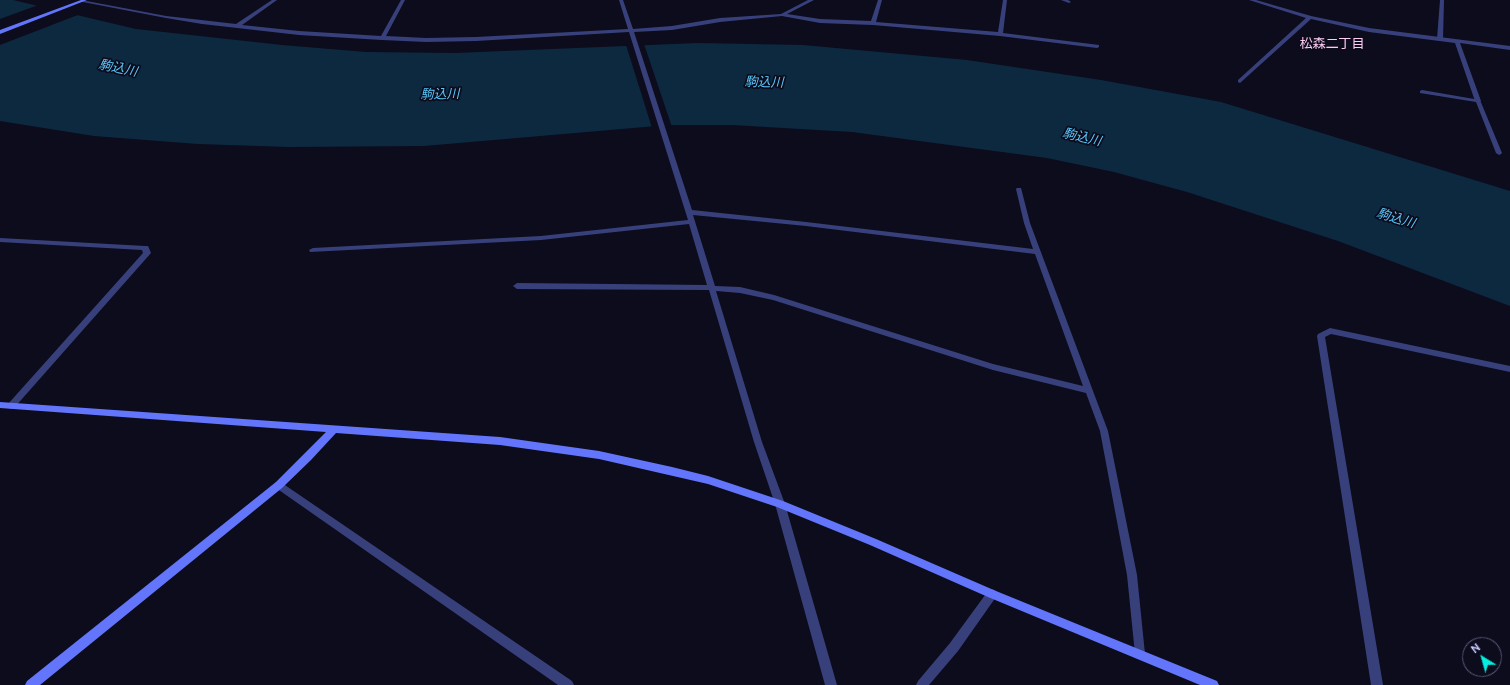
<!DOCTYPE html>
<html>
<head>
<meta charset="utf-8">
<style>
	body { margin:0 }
	#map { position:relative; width:1510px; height:685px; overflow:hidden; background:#0c0c1d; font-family:Ubuntu,sans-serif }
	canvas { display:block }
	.north { position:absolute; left:1462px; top:637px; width:40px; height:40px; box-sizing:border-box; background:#0c0c1d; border:1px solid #585877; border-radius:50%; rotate:323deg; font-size:11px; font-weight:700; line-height:16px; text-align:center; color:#c9cbfe }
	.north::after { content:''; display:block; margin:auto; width:14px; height:18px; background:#06ede1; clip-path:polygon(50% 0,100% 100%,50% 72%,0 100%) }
</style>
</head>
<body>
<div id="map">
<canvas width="1510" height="685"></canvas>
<div class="north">N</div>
</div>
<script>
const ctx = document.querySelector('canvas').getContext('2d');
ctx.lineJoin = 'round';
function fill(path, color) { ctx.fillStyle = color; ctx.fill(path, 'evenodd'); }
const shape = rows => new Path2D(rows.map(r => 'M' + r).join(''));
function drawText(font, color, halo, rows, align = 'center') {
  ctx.font = font + ' Ubuntu,"Noto Sans JP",sans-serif'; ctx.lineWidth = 3.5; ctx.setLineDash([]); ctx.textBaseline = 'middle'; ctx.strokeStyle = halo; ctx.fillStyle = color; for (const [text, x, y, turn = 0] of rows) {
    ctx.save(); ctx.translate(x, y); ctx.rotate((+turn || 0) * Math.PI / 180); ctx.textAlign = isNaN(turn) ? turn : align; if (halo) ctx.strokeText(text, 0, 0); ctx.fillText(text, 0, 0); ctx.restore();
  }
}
fill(shape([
	[0,0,13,0,136,29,282,45,366,52,455,53,698,43,803,45,967,60,1101,80,1221,102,1510,191,1510,306,1338,241,1187,192,1114,172,1047,158,852,132,732,125,668,125,424,146,289,147,198,144,94,136,0,121]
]), '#0d2940');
fill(shape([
	[41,4,83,13,0,45,0,19],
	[644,44,672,127,652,128,626,45]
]), '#0c0c1d');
fill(shape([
	[1440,0,1444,0,1443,39,1440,41,1437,39,1440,0],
	[1422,90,1480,100,1502,153,1501,154,1499,155,1496,153,1476,102,1420,93,1420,91,1422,90]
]), '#38407b');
fill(shape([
	[81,0,166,16,236,24,272,0,277,0,242,25,299,31,381,36,401,0,405,0,386,36,426,38,476,37,628,29,619,0,623,0,633,29,672,26,720,18,781,14,808,0,814,0,787,14,820,19,871,21,878,0,882,0,876,22,998,32,1003,0,1007,0,1003,33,1099,45,1099,47,1097,48,1000,36,873,25,820,23,782,16,720,22,672,30,634,32,692,210,806,222,1033,249,1024,223,1016,189,1017,188,1021,188,1030,223,1108,431,1137,575,1145,654,1144,658,1140,659,1136,658,1135,654,1127,575,1100,431,1086,393,993,370,773,300,740,293,716,291,762,442,785,504,837,685,825,685,775,504,754,442,709,290,517,289,513,286,517,283,707,285,689,224,541,240,310,252,309,250,313,248,541,236,688,220,629,32,476,41,426,42,382,40,299,35,202,24,166,18,83,2,81,2,81,0],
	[693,215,806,226,1035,254,1083,386,993,364,774,295,740,287,715,286,693,215],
	[1061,0,1068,0,1071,2,1069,3,1061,0],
	[1249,0,1256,0,1311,16,1369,28,1510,46,1510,50,1460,43,1481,101,1478,103,1475,101,1455,43,1369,32,1311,19,1240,83,1238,82,1238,80,1306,18,1249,0],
	[0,238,145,246,148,246,151,253,14,408,11,409,8,408,7,406,8,404,143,253,142,250,0,242,0,238],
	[1330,328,1510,366,1510,372,1331,334,1325,337,1383,685,1371,685,1317,336,1318,334,1330,328],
	[279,481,572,681,574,685,558,685,276,488,274,485,276,482,279,481],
	[992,589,996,591,997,594,996,597,958,651,929,685,916,685,918,681,950,643,988,591,992,589]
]), '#38407b');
fill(shape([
	[81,0,87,0,0,34,0,30,81,0],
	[0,402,500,437,599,451,672,467,708,476,783,501,876,539,996,591,1217,681,1219,685,1200,685,988,597,870,545,777,507,708,484,599,459,500,445,336,433,311,460,282,488,40,685,25,685,27,681,276,482,326,432,0,408,0,402]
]), '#6376fb');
drawText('13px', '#fecbf3', '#0c0c1d', [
	["松森二丁目",1332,44]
]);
drawText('italic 13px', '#5ac9fb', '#0c0c1d', [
	["駒込川",118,68,12],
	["駒込川",764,82,1],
	["駒込川",440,94,-1],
	["駒込川",1082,137,13],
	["駒込川",1396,218,17]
]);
</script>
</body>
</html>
